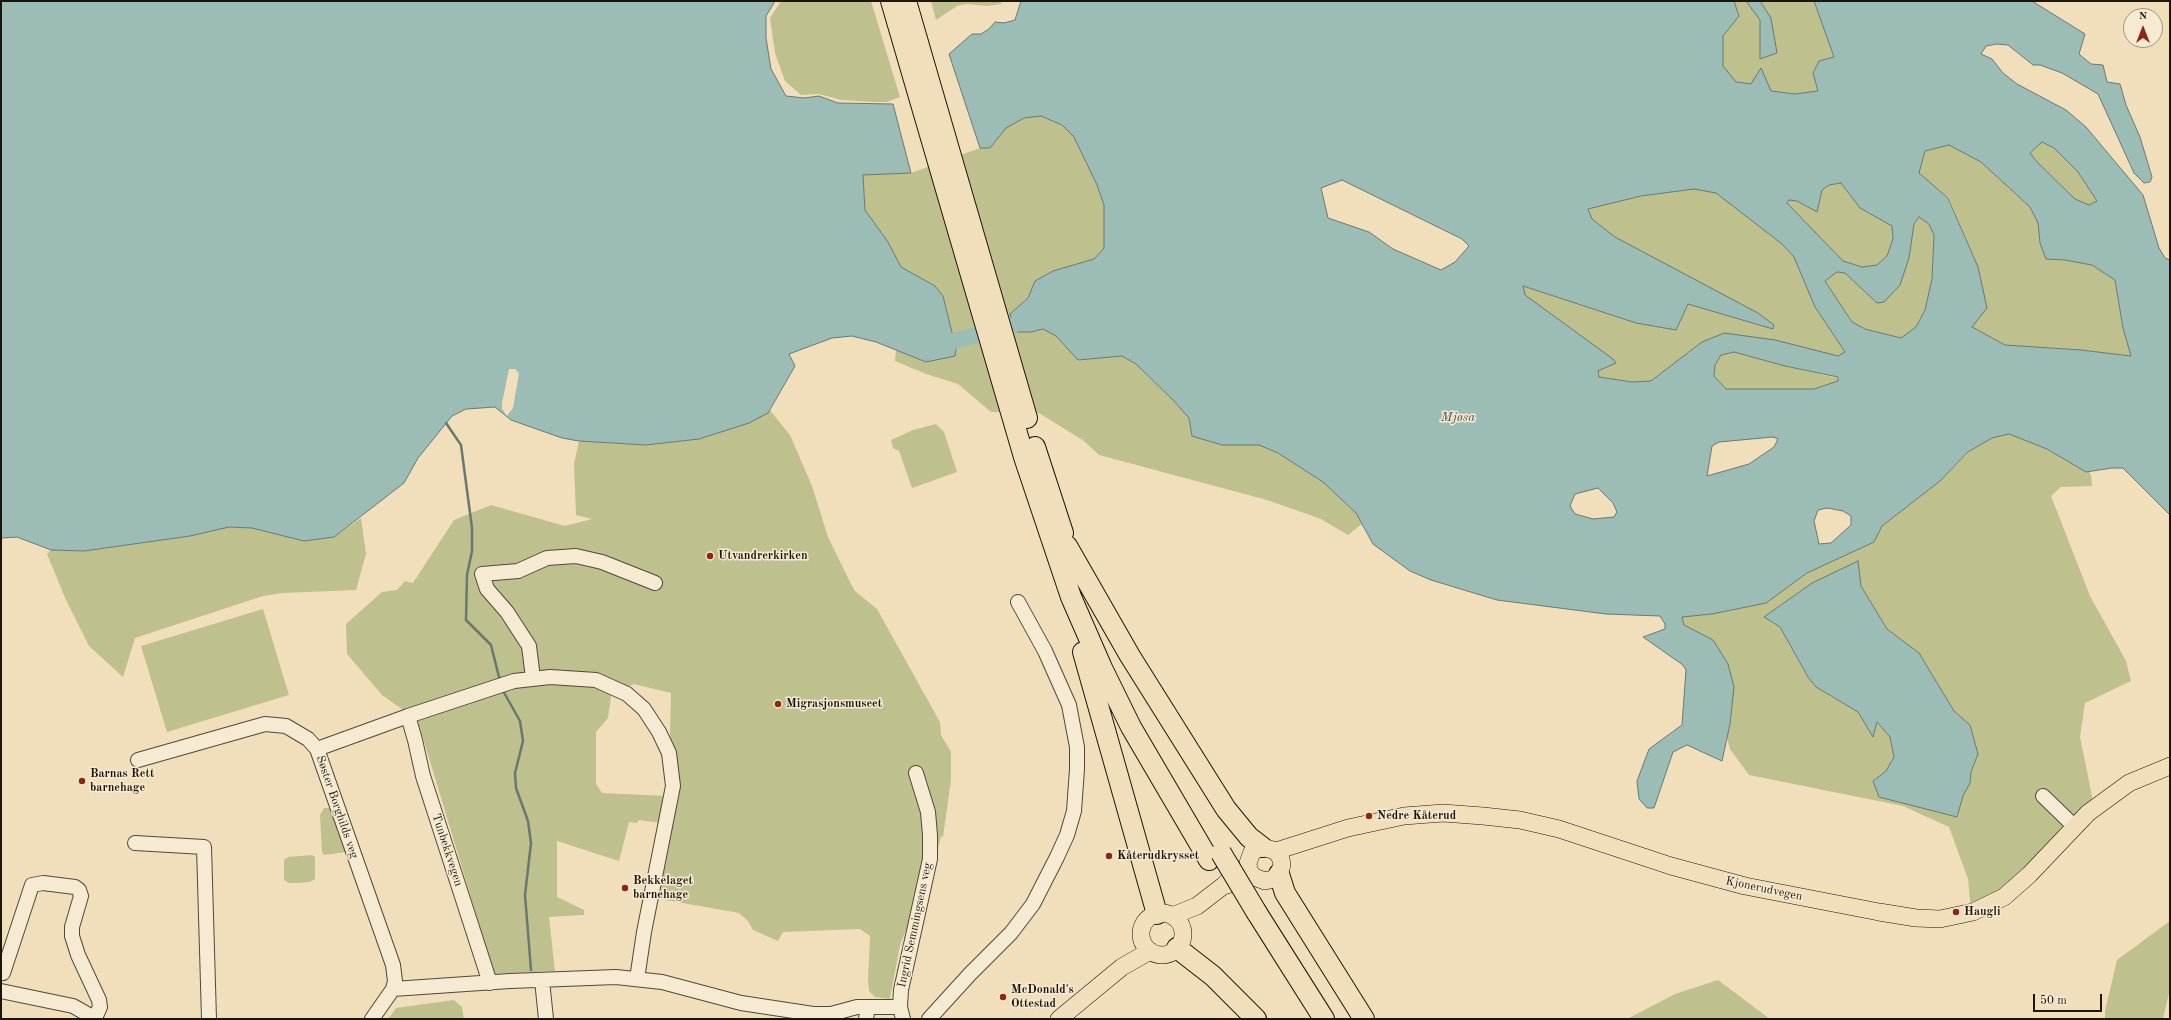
<!DOCTYPE html>
<html>
<head>
<meta charset="utf-8">
<style>
	body { margin:0 }
	#map { position:relative; width:2171px; height:1020px; overflow:hidden; background:#f1dfbb; font-family:"Old Standard TT",serif }
	canvas { display:block }
	.frame { position:absolute; inset:0; border:2px solid #1d150b; pointer-events:none }
	.north { position:absolute; left:2123px; top:8px; width:40px; height:40px; box-sizing:border-box; background:#f6ead3; border:1px solid #9f9583; border-radius:50%; rotate:0deg; font-size:11px; font-weight:700; line-height:16px; text-align:center; color:#1d150b }
	.north::after { content:''; display:block; margin:auto; width:14px; height:18px; background:#8f2418; clip-path:polygon(50% 0,100% 100%,50% 72%,0 100%) }
	.scale { position:absolute; left:2033px; top:994px; width:69px; height:18px; box-sizing:border-box; border:2px solid #1d150b; border-top:0; padding-left:5px; font-size:12px; line-height:14px; white-space:nowrap; color:#1d150b; -webkit-text-stroke:3px #f6ead3; paint-order:stroke }
</style>
</head>
<body>
<div id="map">
<canvas width="2171" height="1020"></canvas>
<div class="frame"></div>
<div class="north">N</div>
<div class="scale">50 m</div>
</div>
<script>
const ctx = document.querySelector('canvas').getContext('2d');
ctx.lineJoin = 'round';
function fill(path, color) { ctx.fillStyle = color; ctx.fill(path, 'evenodd'); }
const shape = rows => new Path2D(rows.map(r => 'M' + r).join(''));
function stroke(path, color, width, dash) { ctx.strokeStyle = color; ctx.lineWidth = width; ctx.lineCap = dash ? 'butt' : 'round'; ctx.setLineDash(dash || []); ctx.stroke(path); }
function drawText(font, color, halo, rows, align = 'center') {
  ctx.font = font + ' "Old Standard TT",serif'; ctx.lineWidth = 3; ctx.setLineDash([]); ctx.textBaseline = 'middle'; ctx.strokeStyle = halo; ctx.fillStyle = color; for (const [text, x, y, turn = 0] of rows) {
    ctx.save(); ctx.translate(x, y); ctx.rotate((+turn || 0) * Math.PI / 180); ctx.textAlign = isNaN(turn) ? turn : align; if (halo) ctx.strokeText(text, 0, 0); ctx.fillText(text, 0, 0); ctx.restore();
  }
}
fill(shape([
	[781,1,871,1,900,97,887,102,874,102,841,100,819,94,801,95,785,81,775,53,770,18],
	[931,1,1001,1,1001,4,987,6,967,4,957,6,936,20],
	[1734,1,1746,1,1760,20,1761,59,1771,18,1760,1,1814,1,1834,57,1819,61,1813,72,1818,91,1795,94,1771,91,1751,84,1736,82,1723,66,1723,36,1739,16],
	[1041,116,1062,125,1074,137,1097,185,1104,205,1104,248,1094,259,1053,271,1035,281,1028,298,1013,311,1031,332,1043,329,1056,335,1078,360,1122,356,1136,364,1174,401,1189,418,1192,436,1222,445,1259,445,1278,453,1323,482,1356,513,1362,524,1348,535,1321,519,1267,500,1099,455,1084,441,1039,413,991,412,958,384,926,374,895,361,896,350,926,362,956,349,943,296,935,286,901,267,888,242,865,210,863,174,911,173,980,148,990,148,1006,128,1024,118],
	[2042,142,2054,148,2065,157,2078,172,2097,201,2089,205,2075,199,2037,162,2030,153],
	[1949,145,1981,162,2030,207,2038,223,2040,243,2046,259,2065,260,2092,265,2115,280,2123,328,2131,356,2081,350,2005,345,1971,327,1978,267,1949,198,1918,173,1925,151],
	[1841,183,1860,208,1892,226,1893,239,1887,256,1877,265,1862,267,1843,261,1787,203,1789,200,1797,201,1817,212,1822,190,1829,185],
	[1694,189,1716,192,1782,244,1794,257,1815,307,1845,352,1839,356,1724,333,1651,381,1632,382,1599,377,1598,371,1568,328,1525,295,1522,286,1636,323,1676,330,1688,304,1773,329,1615,237,1592,219,1588,209,1641,196],
	[1919,217,1929,224,1934,235,1932,279,1925,310,1916,327,1901,338,1865,329,1852,322,1825,281,1837,272,1845,273,1877,303,1909,258,1914,224],
	[1734,352,1785,366,1838,378,1838,382,1814,389,1726,389,1714,376,1715,365,1721,355],
	[769,409,790,435,812,486,828,537,851,584,855,591,877,609,940,722,941,735,951,752,951,780,943,837,941,836,939,845,900,945,890,999,875,997,869,991,868,979,870,936,860,929,783,932,778,941,753,930,748,921,739,913,660,899,656,895,678,790,670,735,671,693,634,684,611,696,608,718,596,732,596,784,602,793,667,796,663,823,639,820,637,823,629,822,619,861,557,841,557,897,584,910,584,915,549,917,555,971,494,974,420,728,406,712,382,695,347,654,346,624,382,592,397,590,405,581,413,583,454,520,491,505,565,526,592,519,576,515,574,464,579,441,646,445,699,439,768,413],
	[936,424,944,432,957,472,912,488,899,451,893,448,891,440,913,430],
	[2009,434,2047,449,2086,472,2089,471,2091,475,2092,486,2061,487,2051,496,2090,596,2126,661,2131,681,2085,703,2080,737,2094,806,2039,862,1971,910,1968,879,1949,827,1903,806,1749,775,1730,749,1727,738,1730,724,1713,640,1684,625,1682,617,1712,614,1766,603,1807,573,1874,542,1882,526,1940,481,1969,452,1992,438],
	[1858,562,1861,586,1887,629,1919,653,1954,711,1970,725,1978,754,1971,772,1970,783,1963,796,1957,817,1873,781,1886,771,1894,757,1890,737,1877,722,1873,736,1858,712,1816,687,1808,677,1780,627,1765,617,1812,583],
	[361,518,366,554,356,590,283,593,263,596,135,638,123,677,89,646,66,600,47,554,51,550,84,551,190,536,229,527,252,528,304,541,334,537],
	[263,609,289,695,167,732,141,646],
	[324,808,329,808,332,811,346,849,345,852,325,855,322,853,320,815],
	[312,855,315,857,315,879,310,882,298,883,289,883,284,880,284,860,288,857],
	[2170,921,2170,989,2163,1019,2105,1019,2105,1011,2117,960],
	[1718,980,1770,1019,1627,1019,1675,994],
	[454,1000,462,1007,464,1019,388,1019,396,1008]
]), '#bec18d');
const water = shape([
	[1,1,775,1,766,16,766,38,771,69,786,96,804,98,819,96,838,103,893,104,911,173,863,175,865,210,888,242,901,267,935,286,943,296,956,349,955,356,926,362,876,342,852,336,832,338,789,354,795,366,768,413,749,423,699,439,646,445,579,441,562,438,511,420,495,407,466,409,452,416,418,458,404,483,334,537,304,541,252,528,229,527,190,536,84,551,51,550,17,537,1,538,1,1],
	[1021,1,1734,1,1739,16,1723,36,1723,66,1736,82,1751,84,1761,68,1771,91,1795,94,1818,91,1813,73,1819,61,1834,57,1814,1,2032,1,2085,34,2079,54,2091,64,2103,65,2107,82,2120,84,2126,105,2140,137,2152,177,2150,182,2144,183,2134,173,2098,94,2062,73,2040,65,2033,65,2008,45,1997,44,1986,46,1981,54,1992,59,2003,73,2017,84,2066,110,2086,127,2143,195,2159,248,2165,258,2170,260,2170,515,2123,468,2112,468,2086,472,2047,449,2009,434,1992,438,1968,452,1940,481,1882,526,1874,542,1807,573,1766,603,1712,614,1682,617,1684,625,1713,640,1728,664,1734,687,1730,724,1722,761,1687,745,1673,752,1654,808,1647,808,1639,799,1637,781,1649,749,1682,725,1686,670,1683,665,1643,637,1665,629,1665,624,1660,616,1606,614,1497,600,1431,580,1410,571,1373,544,1356,513,1323,482,1278,453,1259,445,1222,445,1192,436,1189,418,1174,401,1136,364,1122,356,1078,360,1056,336,1043,329,1031,332,1016,332,1010,314,1028,298,1035,281,1053,271,1094,259,1104,248,1104,205,1097,185,1074,137,1062,125,1041,116,1024,118,1006,128,990,148,980,148,949,54,972,34,981,34,989,29,995,22,1004,23,1015,20,1021,1],
	[2042,142,2054,148,2078,172,2097,201,2089,205,2075,199,2037,162,2030,153,2042,142],
	[1949,145,1981,162,2030,207,2038,223,2040,243,2046,259,2065,260,2092,265,2115,280,2123,328,2131,356,2081,350,2005,345,1972,327,1987,308,1978,267,1948,198,1919,173,1925,151,1949,145],
	[1342,180,1462,239,1469,246,1455,262,1441,270,1393,249,1369,232,1328,218,1321,188,1342,180],
	[1841,183,1860,208,1892,226,1893,239,1887,256,1877,265,1862,267,1843,261,1787,203,1789,200,1797,201,1817,212,1822,190,1829,185,1841,183],
	[1694,189,1716,193,1782,244,1794,257,1815,307,1845,352,1838,356,1775,340,1724,333,1702,342,1651,381,1632,382,1599,377,1598,371,1616,363,1613,359,1525,295,1523,286,1636,323,1676,330,1688,304,1773,329,1774,325,1758,313,1615,237,1592,219,1588,209,1641,196,1694,189],
	[1919,217,1929,224,1934,235,1932,279,1925,310,1916,327,1901,338,1865,329,1852,322,1825,281,1837,272,1845,273,1877,303,1884,302,1900,285,1909,258,1914,224,1919,217],
	[1734,352,1785,366,1838,377,1838,381,1814,389,1726,389,1714,376,1715,365,1721,355,1734,352],
	[1773,437,1778,439,1774,447,1749,464,1707,476,1712,446,1719,442,1773,437],
	[1598,488,1613,503,1617,512,1614,517,1593,519,1575,514,1570,506,1575,494,1598,488],
	[1827,508,1843,511,1851,516,1851,525,1831,543,1819,544,1814,521,1818,510,1827,508],
	[1746,1,1760,1,1771,18,1777,53,1760,59,1760,20,1746,1],
	[1858,561,1861,586,1887,629,1919,653,1954,711,1970,725,1978,754,1971,772,1970,783,1963,796,1957,817,1879,797,1873,781,1886,771,1894,757,1890,737,1877,722,1873,737,1858,712,1816,687,1808,677,1780,627,1764,617,1812,583,1858,561]
]);
fill(water, '#9cbcb6');
stroke(water, '#697972', 1);
fill(shape([
	[509,369,515,369,519,373,513,408,507,416,502,409,502,403]
]), '#f1dfbb');
stroke(shape([
	[446,423,461,445,472,528,472,551,467,575,466,620,491,645,500,681],
	[502,689,520,721,523,741,515,773,516,788,528,821,531,843,525,895,531,970]
]), '#697972', 2.5);
stroke(shape([
	[954,341,1014,325]
]), '#9cbcb6', 16);
const minor = shape([
	[533,678,529,646,507,612,487,589,482,574,518,571,547,558,576,556,602,562,655,583],
	[408,716,514,681,550,677,596,680,627,694,644,709,659,732,669,753,673,786,644,932,637,979],
	[317,749,408,716,415,740,423,776,490,983],
	[138,760,265,724,286,726,308,739,317,749,393,965,395,981,393,989,372,1019],
	[2043,796,2074,826],
	[135,843,204,847,209,1019],
	[3,973,32,885,43,883,75,887,79,890,81,896,72,927,72,936,78,955,99,1000,100,1007,95,1018],
	[542,980,546,1019],
	[393,989,510,981,616,977,662,982,741,1003,813,1014,831,1014,857,1007,900,1007],
	[1,991,73,1006,96,1019],
	[866,1019,868,1007],
	[903,1019,900,1007,901,990,930,859,930,835,928,812,916,773],
	[929,1019,970,974,1011,933,1033,904,1057,857,1067,835,1074,811,1077,769,1077,747,1069,705,1045,651,1018,602]
]);
const major = shape([
	[1276,851,1348,828,1404,816,1443,813,1483,816,1520,820,1559,829,1671,866,1745,886,1879,912,1916,918,1940,919,1973,912,2004,897,2029,875,2088,813,2129,783,2170,766],
	[1223,886,1254,877,1265,881,1273,879,1279,874,1282,865,1281,859,1276,851,1262,847,1252,852,1248,863,1249,871,1254,877],
	'1141 934a21 21 0 1 1 42 0a21 21 0 1 1-42 0Z',
	[1172,916,1197,906,1223,886,1231,878],
	[1059,1019,1122,967,1150,951]
]);
const highway = shape([
	[891,1,1024,457,1071,597,1102,668,1131,727,1209,860],
	[906,1,1027,418],
	[1035,447,1063,533],
	[1067,546,1130,656,1226,809,1249,837,1262,847],
	[1083,652,1157,914],
	[1279,874,1285,893,1364,1019],
	[1257,913,1324,1019],
	[1177,948,1213,976,1256,1019]
]);
stroke(minor, '#524837', 16);
stroke(major, '#1d150b', 18);
stroke(highway, '#1d150b', 22);
stroke(minor, '#f6ead3', 14);
stroke(major, '#f1dfbb', 17);
stroke(highway, '#f1dfbb', 20);
const highwayBridge = shape([
	[1221,853,1257,913]
]);
stroke(highwayBridge, '#1d150b', 22, []);
stroke(highwayBridge, '#f1dfbb', 20);
for (const [x, y, r, color] of [
	[710,556,4,"#8f2418"],
	[778,704,4,"#8f2418"],
	[82,781,4,"#8f2418"],
	[1369,816,4,"#8f2418"],
	[1109,856,4,"#8f2418"],
	[625,888,4,"#8f2418"],
	[1956,912,4,"#8f2418"],
	[1003,997,4,"#8f2418"]
]) { const dot = new Path2D(); dot.arc(x, y, r, 0, 2 * Math.PI); ctx.fillStyle = color; ctx.fill(dot); stroke(dot, '#f6ead3', 1.5); }
drawText('bold 12px', '#1d150b', '#f6ead3', [
	["Utvandrerkirken",718,556],
	["Migrasjonsmuseet",786,704],
	["Barnas Rett",90,774],
	["barnehage",90,788],
	["Nedre Kåterud",1377,816],
	["Kåterudkrysset",1117,856],
	["Bekkelaget",633,881],
	["barnehage",633,895],
	["Haugli",1964,912],
	["McDonald's",1011,990],
	["Ottestad",1011,1004]
], 'left');
drawText('12px', '#1d150b', '#f6ead3', [
	["Søster Borghilds veg",337,807,71],
	["Tunbekkvegen",447,850,72],
	["Kjonerudvegen",1764,889,12],
	["Ingrid Semmingsens veg",915,925,-78]
]);
drawText('italic 13px', '#494f47', '#f6ead3', [
	["Mjøsa",1458,418]
]);
</script>
</body>
</html>
